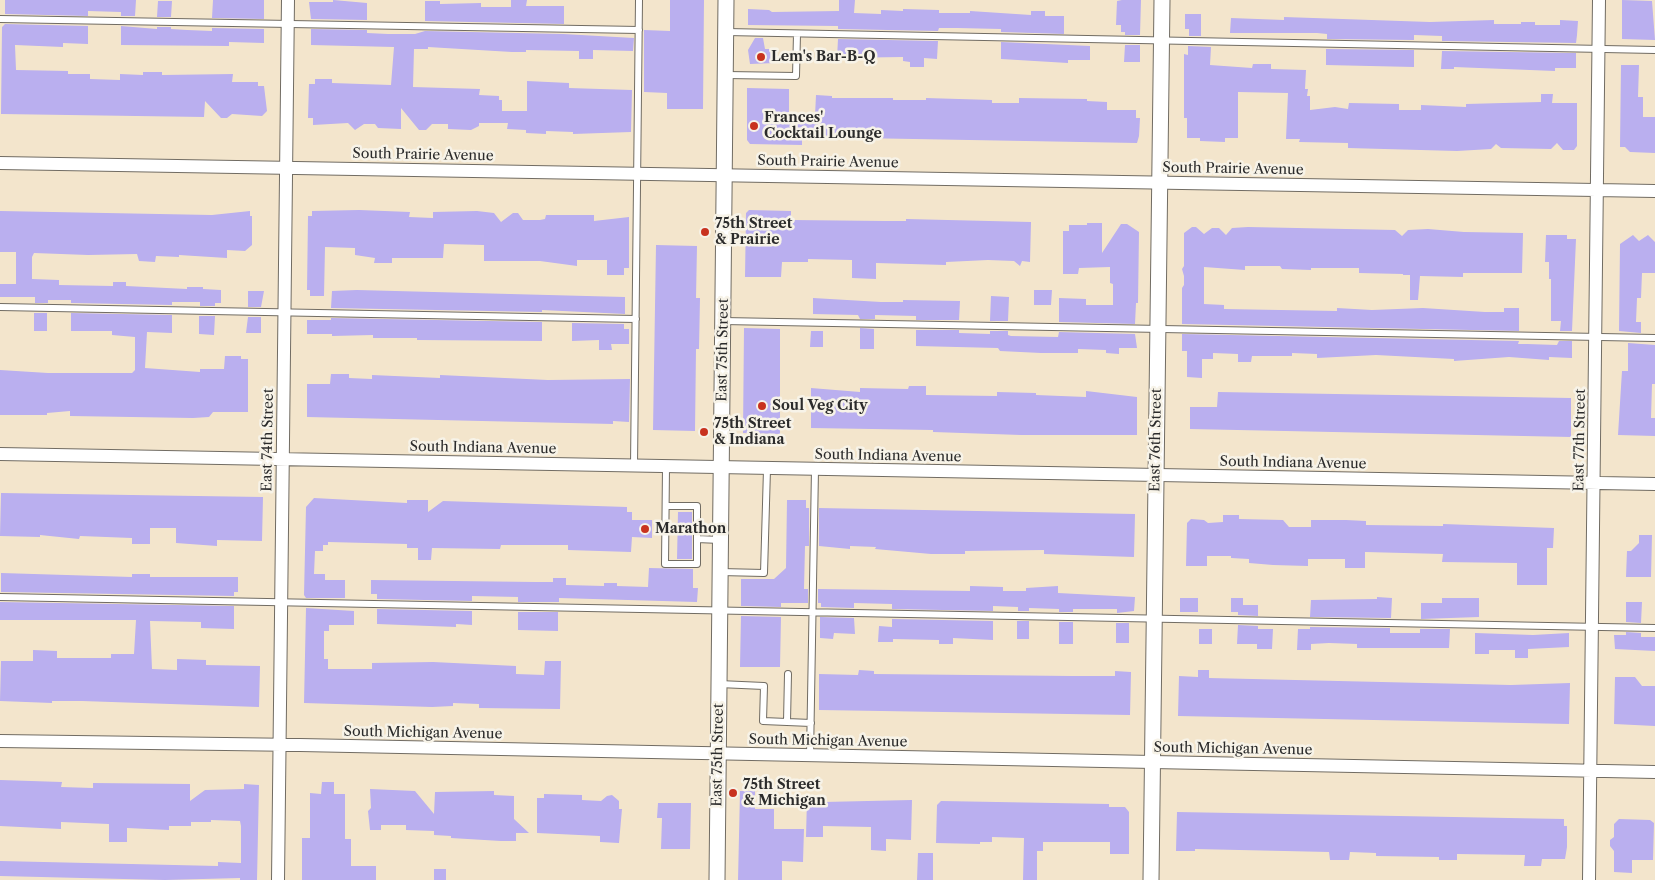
<!DOCTYPE html>
<html>
<head>
<meta charset="utf-8">
<style>
	body { margin:0 }
	canvas { display:block; background:#f3e5cc }
</style>
</head>
<body>
<canvas width="1655" height="880"></canvas>
<script>
const ctx = document.querySelector('canvas').getContext('2d');
ctx.lineJoin = 'round';
function fill(path, color) { ctx.fillStyle = color; ctx.fill(path, 'evenodd'); }
const shape = rows => new Path2D(rows.map(r => 'M' + r).join(''));
function stroke(path, color, width, dash) { ctx.strokeStyle = color; ctx.lineWidth = width; ctx.lineCap = dash ? 'butt' : 'round'; ctx.setLineDash(dash || []); ctx.stroke(path); }
function drawText(font, color, halo, rows, align = 'center') {
  ctx.font = font + ' "Libre Caslon Text",serif'; ctx.lineWidth = 5; ctx.setLineDash([]); ctx.textBaseline = 'middle'; ctx.strokeStyle = halo; ctx.fillStyle = color; for (const [text, x, y, turn = 0] of rows) {
    ctx.save(); ctx.translate(x, y); ctx.rotate((+turn || 0) * Math.PI / 180); ctx.textAlign = isNaN(turn) ? turn : align; if (halo) ctx.strokeText(text, 0, 0); ctx.fillText(text, 0, 0); ctx.restore();
  }
}
fill(shape([
	[5,0,136,0,135,16,121,16,121,12,88,11,88,16,5,14],
	[213,0,264,0,264,19,212,18],
	[333,0,367,3,367,20,311,19,309,2,333,2],
	[511,0,527,0,526,6,564,6,564,24,425,21,425,1,440,1,440,4,481,3,481,7,511,7],
	[670,0,704,0,703,109,667,109,667,93,644,92,644,30,670,31],
	[839,0,855,0,854,13,881,14,881,10,903,11,903,9,939,10,939,13,970,13,970,11,1031,15,1031,11,1045,11,1045,16,1064,16,1064,34,1001,32,1001,29,957,28,939,28,938,31,838,29,838,26,748,25,748,9,769,10,772,12,839,11],
	[1122,0,1141,0,1140,35,1125,35,1125,32,1121,32,1121,25,1116,25,1117,1],
	[1622,0,1652,1,1655,40,1622,39],
	[158,1,172,1,171,17,157,17],
	[1185,14,1201,14,1201,36,1189,36,1189,29,1185,29],
	[1284,17,1430,22,1494,20,1494,24,1521,24,1521,22,1535,22,1535,25,1560,25,1560,20,1578,21,1577,35,1576,43,1442,41,1442,36,1414,35,1414,40,1327,39,1327,34,1317,33,1230,33,1231,18,1284,20],
	[5,24,88,26,88,44,63,43,63,47,15,45,16,70,68,71,68,74,90,74,90,79,120,80,120,74,143,75,143,72,162,72,162,75,233,74,232,82,258,82,258,86,264,86,267,111,262,116,232,114,227,118,221,118,205,101,204,117,1,114,2,27],
	[121,26,157,29,157,27,171,27,171,29,187,30,212,31,212,28,264,29,264,43,229,42,229,46,121,45],
	[311,29,367,30,367,33,388,34,415,34,425,31,563,34,634,38,633,51,593,50,593,59,579,59,579,51,526,50,526,52,512,52,428,47,428,49,414,49,413,87,480,89,479,95,499,96,499,100,502,100,502,111,527,111,527,81,569,83,569,88,632,90,631,132,573,134,573,132,546,131,546,134,526,133,526,130,507,129,508,123,479,123,479,126,471,130,448,129,448,124,432,124,426,130,419,130,401,108,401,129,378,128,375,124,364,124,355,130,348,123,313,125,313,118,308,118,309,84,315,84,315,79,332,79,332,83,391,85,394,47,311,45],
	[755,38,763,38,765,49,775,49,775,63,750,64,748,50],
	[838,39,938,41,937,59,924,58,924,67,910,67,910,62,903,61,903,57,837,58],
	[1001,42,1090,46,1090,60,1068,60,1068,63,1001,59],
	[1125,45,1140,45,1140,62,1124,62],
	[1188,46,1211,47,1210,65,1252,68,1253,64,1271,64,1271,69,1306,70,1305,89,1308,89,1307,96,1310,96,1310,110,1335,107,1348,109,1349,103,1399,104,1399,110,1421,110,1421,105,1466,107,1466,104,1541,102,1541,94,1553,94,1552,103,1577,103,1577,146,1574,150,1563,150,1557,143,1551,149,1501,148,1496,144,1491,149,1457,151,1348,148,1348,143,1299,142,1300,139,1286,139,1288,93,1238,92,1238,138,1225,138,1225,142,1200,141,1200,138,1187,138,1187,118,1184,118,1184,54,1188,55],
	[1326,49,1414,50,1414,67,1326,65],
	[1442,51,1576,53,1576,68,1555,68,1555,71,1454,67,1454,69,1441,69],
	[1621,65,1639,65,1638,97,1643,97,1643,117,1655,117,1655,153,1630,152,1625,147,1620,147],
	[747,88,789,89,789,116,815,116,816,95,832,96,832,98,893,98,893,100,926,100,926,98,992,100,992,103,1019,103,1019,98,1087,99,1087,101,1107,102,1107,110,1136,110,1136,118,1140,118,1139,136,1137,143,802,137,802,145,750,144,747,140],
	[359,210,410,212,409,217,433,218,433,212,477,211,494,213,501,222,513,213,518,213,523,220,540,220,545,219,546,215,594,215,594,221,629,217,629,268,624,268,624,275,607,275,607,260,577,260,577,266,540,261,484,261,484,245,444,244,443,258,392,258,392,263,374,263,375,258,355,255,355,248,325,247,324,296,310,296,310,290,307,290,308,216,312,216,312,211],
	[749,210,791,211,791,220,885,221,906,221,906,219,1031,222,1030,262,1022,261,1020,266,1014,261,988,260,946,262,946,265,876,263,876,279,852,278,852,260,808,259,808,262,782,262,781,277,745,277,746,213],
	[0,211,212,215,250,211,250,216,252,216,252,245,245,251,227,250,227,258,179,255,179,257,156,256,155,262,139,261,137,254,88,255,34,253,32,257,32,279,59,280,59,285,113,286,113,282,126,282,126,286,187,289,187,287,203,287,203,289,221,290,221,303,215,303,215,306,200,306,200,302,172,302,172,305,71,303,71,300,48,300,48,303,35,303,35,297,0,297,0,284,16,284,16,252,0,252],
	[1087,223,1102,223,1102,253,1121,224,1127,224,1139,232,1138,303,1136,303,1135,324,1059,322,1059,298,1086,299,1086,305,1113,305,1113,284,1110,283,1110,267,1079,268,1078,274,1063,274,1063,231,1069,231,1069,225,1087,225],
	[1192,227,1196,227,1204,234,1212,228,1219,228,1226,235,1232,228,1248,227,1395,230,1402,236,1408,230,1428,229,1464,232,1523,233,1522,273,1463,273,1463,277,1420,276,1418,300,1410,300,1410,275,1403,275,1403,274,1359,273,1359,268,1311,268,1311,270,1282,269,1280,266,1245,266,1245,270,1204,267,1204,304,1224,305,1224,309,1337,311,1337,308,1372,310,1423,308,1485,312,1504,312,1504,308,1519,308,1519,331,1182,324,1182,288,1184,285,1184,276,1182,269,1184,266,1184,233],
	[1546,235,1567,235,1567,239,1576,239,1572,331,1560,331,1561,321,1551,321,1551,279,1549,279,1549,262,1545,262],
	[1633,235,1639,241,1648,235,1655,242,1655,273,1642,273,1641,298,1637,298,1636,322,1641,322,1641,333,1619,331,1620,244],
	[656,245,697,246,696,298,700,298,699,349,696,349,695,431,653,430],
	[357,290,625,297,625,314,542,310,542,312,331,308,332,291],
	[1034,290,1052,290,1051,305,1034,305],
	[248,291,264,291,261,307,248,307],
	[991,296,1009,297,1008,321,990,321],
	[813,298,881,302,903,302,903,300,960,301,959,320,916,320,916,316,875,315,875,319,860,319,858,315,813,314],
	[34,313,47,313,47,331,34,331],
	[71,313,172,315,172,333,147,332,145,368,200,372,200,369,224,369,225,356,241,356,241,359,248,359,248,412,213,412,209,417,193,418,70,416,70,411,47,413,47,415,0,415,0,370,48,373,132,373,135,370,135,337,112,335,112,331,71,331],
	[199,316,215,316,214,335,199,334],
	[248,317,261,317,261,333,246,333],
	[331,318,542,322,542,341,417,340,417,338,373,338,373,335,332,336,332,334,307,334,307,320,331,320],
	[572,323,624,324,624,329,629,329,629,344,611,344,612,350,599,350,599,340,572,341],
	[744,328,780,329,780,434,743,433],
	[860,328,874,329,874,349,860,349],
	[916,330,959,330,959,333,990,334,990,331,1008,331,1008,335,1011,336,1058,337,1059,332,1135,334,1137,348,1119,348,1119,354,1106,353,1106,350,1078,349,1078,353,1041,353,1000,351,998,348,916,346],
	[811,331,823,331,823,347,810,347],
	[1182,334,1519,341,1518,344,1527,344,1557,345,1559,341,1572,341,1572,358,1549,357,1549,360,1509,357,1454,361,1454,359,1376,355,1317,358,1317,354,1292,353,1292,356,1252,356,1251,362,1238,362,1238,354,1213,353,1213,359,1202,359,1202,378,1187,377,1187,351,1182,351],
	[1628,343,1655,345,1655,384,1652,384,1651,418,1655,418,1655,436,1618,435,1622,371,1628,371],
	[331,374,349,374,349,378,372,379,372,375,440,378,440,375,548,380,630,379,629,422,613,421,613,424,307,417,307,384,330,384],
	[909,386,926,386,926,395,997,396,997,392,1036,393,1036,395,1086,397,1086,391,1137,397,1137,435,1021,435,933,432,933,430,811,428,811,388,860,392,860,388,908,389],
	[1218,392,1571,398,1571,437,1190,429,1190,407,1217,407],
	[1,493,263,497,262,541,217,540,217,546,176,543,176,528,150,528,150,544,132,544,132,538,80,536,79,539,40,535,40,537,0,536],
	[314,498,407,503,407,500,428,500,428,512,443,501,627,507,627,512,632,512,632,520,652,520,652,538,632,537,631,552,568,550,568,545,501,545,500,549,432,548,431,560,418,560,418,548,407,548,407,544,328,542,328,545,323,545,323,551,315,551,314,574,325,574,325,580,345,580,345,598,306,598,304,595,306,507],
	[787,500,806,500,806,508,809,508,809,546,805,546,804,589,808,589,808,603,781,603,781,607,741,606,741,579,774,579,786,568],
	[819,508,1135,514,1134,557,1044,554,1044,550,965,551,965,554,931,554,875,549,876,547,850,546,850,549,819,546],
	[678,512,692,512,692,559,677,559],
	[1223,515,1239,515,1239,519,1283,520,1289,527,1311,527,1311,520,1346,520,1366,521,1366,525,1443,526,1443,524,1554,528,1553,548,1547,548,1547,585,1517,585,1517,563,1442,562,1443,554,1365,552,1365,568,1345,568,1345,559,1308,559,1308,566,1273,565,1249,563,1249,559,1231,558,1231,556,1207,556,1207,566,1186,566,1187,523,1191,519,1204,520,1208,523,1223,522],
	[1639,535,1652,535,1651,577,1626,577,1627,551,1631,551,1639,543],
	[649,568,693,569,693,588,698,588,697,602,559,598,559,602,518,602,518,597,472,596,472,601,377,599,377,594,371,594,371,580,536,582,553,582,553,578,566,578,566,585,604,586,604,583,617,583,617,586,648,587],
	[1,573,132,577,132,574,150,574,150,577,238,577,238,592,234,592,234,596,1,592],
	[970,586,1003,587,1003,591,1026,591,1026,588,1058,586,1058,593,1135,597,1134,611,1117,613,1117,609,1073,609,1073,612,1059,612,1059,609,1029,608,1029,611,1018,611,1018,607,993,606,993,611,892,609,892,604,854,603,854,608,821,607,821,603,818,603,818,589,970,591],
	[1377,597,1392,598,1391,618,1310,617,1311,600,1377,599],
	[1180,598,1198,598,1198,612,1180,612],
	[1231,598,1243,598,1243,605,1258,605,1258,616,1238,615,1238,612,1231,612],
	[1442,598,1479,598,1479,617,1421,619,1421,603,1442,603],
	[0,602,234,606,234,629,201,628,201,622,150,621,152,669,177,670,177,659,206,660,206,665,260,666,259,707,82,701,52,701,52,703,0,701,1,661,33,661,33,650,57,651,57,658,111,658,111,654,134,654,136,620,0,620],
	[1626,602,1642,602,1641,623,1626,622],
	[306,608,354,611,354,625,329,625,329,631,324,631,324,659,328,659,328,669,372,669,372,663,433,662,516,666,516,674,544,675,545,661,561,661,560,709,479,708,479,704,453,703,453,706,432,707,304,703],
	[377,609,472,611,472,625,456,624,456,627,377,624],
	[518,612,558,612,558,631,518,630],
	[741,616,781,617,780,667,740,667],
	[820,617,854,618,855,634,834,633,833,639,820,638],
	[892,619,993,621,993,640,953,638,953,644,939,644,939,640,893,639,893,642,878,642,879,626,892,627],
	[1017,621,1029,621,1029,639,1017,639],
	[1059,622,1073,622,1073,644,1059,644],
	[1116,623,1129,623,1129,643,1116,643],
	[1238,625,1258,626,1258,629,1273,629,1272,649,1257,649,1257,644,1237,644],
	[1310,627,1390,628,1390,633,1420,633,1420,629,1450,629,1449,648,1357,648,1357,644,1329,643,1311,644,1311,650,1297,650,1298,629,1310,629],
	[1199,629,1212,629,1212,644,1199,644],
	[1626,632,1641,633,1641,637,1655,637,1655,651,1615,649,1614,635,1626,635],
	[1475,633,1533,635,1569,633,1569,647,1528,649,1528,658,1515,658,1515,650,1489,650,1489,654,1475,654],
	[859,670,874,671,874,674,1072,676,1115,676,1115,671,1131,672,1130,715,819,710,819,674,858,675],
	[1198,670,1209,670,1209,678,1511,685,1570,683,1569,724,1178,716,1179,676,1198,677],
	[1615,677,1635,677,1642,686,1655,686,1655,726,1614,724],
	[0,780,62,782,61,787,93,788,93,783,190,784,190,801,205,790,244,789,244,784,259,785,257,880,240,880,240,878,165,880,0,876,0,861,218,866,218,862,241,863,241,826,240,821,211,820,211,822,191,822,191,826,169,826,169,830,127,828,127,842,109,842,109,824,61,822,61,829,0,826],
	[322,782,334,782,334,794,345,794,345,839,351,839,351,866,376,866,376,880,302,880,302,838,310,838,310,793,321,794],
	[370,789,415,791,434,814,435,792,494,791,494,795,514,796,514,819,529,833,516,833,516,841,501,841,451,838,451,836,434,835,434,831,406,830,406,825,381,825,381,830,370,830,368,811,371,808],
	[740,791,755,791,755,809,774,809,774,829,804,829,803,862,782,861,782,880,738,880],
	[544,794,582,795,582,800,601,801,607,796,612,795,619,801,619,809,622,809,619,843,600,842,600,836,537,833,537,798,544,798],
	[807,798,824,798,824,802,912,800,911,840,886,839,886,851,871,850,871,827,823,826,823,837,806,837],
	[941,801,1109,804,1109,807,1125,807,1129,812,1129,854,1110,854,1110,842,1043,842,1043,851,1037,851,1037,880,1023,880,1024,838,992,837,992,842,980,842,980,844,936,843,937,805],
	[658,803,691,803,690,849,661,849,662,818,657,818],
	[1177,812,1564,819,1564,826,1567,826,1567,847,1565,859,1542,859,1541,866,1524,866,1525,855,1457,854,1457,860,1439,860,1439,857,1376,856,1376,853,1350,852,1349,860,1330,860,1329,852,1195,849,1195,851,1176,851],
	[1619,819,1650,820,1654,823,1653,860,1632,860,1632,873,1614,872,1614,851,1610,846,1610,840,1614,837,1614,824],
	[918,853,933,853,933,880,917,880],
	[434,869,446,869,446,880,434,880]
]), '#baafef');
const service = shape([
	[0,19,639,30],
	[726,32,1655,50],
	[726,75,796,76,797,34],
	[0,307,636,319],
	[723,321,1655,338],
	[634,466,639,0],
	[666,467,665,564,697,564,697,539,720,540],
	[666,506,697,506,697,539],
	[720,572,764,573,767,469],
	[0,597,1655,628],
	[719,684,764,686,763,721,811,723],
	[787,722,788,674],
	[810,756,815,469]
]);
const minor = shape([
	[0,163,1655,191],
	[0,454,1655,484],
	[0,741,300,745,1655,772],
	[278,880,288,0],
	[1589,880,1599,0]
]);
const tertiary = shape([
	[717,880,726,0],
	[1151,880,1162,0]
]);
stroke(service, '#716c63', 8);
stroke(minor, '#716c63', 14);
stroke(tertiary, '#716c63', 17);
stroke(service, '#fff', 6);
stroke(minor, '#fff', 12);
stroke(tertiary, '#fff', 15);
for (const [x, y, r, color] of [
	[761,57,5,"#c8321e"],
	[754,126,5,"#c8321e"],
	[705,232,5,"#c8321e"],
	[762,406,5,"#c8321e"],
	[704,432,5,"#c8321e"],
	[645,529,5,"#c8321e"],
	[733,793,5,"#c8321e"]
]) { const dot = new Path2D(); dot.arc(x, y, r, 0, 2 * Math.PI); ctx.fillStyle = color; ctx.fill(dot); stroke(dot, '#f7f3e8', 2); }
drawText('bold 14px', '#2b2b2b', '#f7f3e8', [
	["Lem's Bar-B-Q",771,57],
	["Frances'",764,118],
	["Cocktail Lounge",764,134],
	["75th Street",715,224],
	["& Prairie",715,240],
	["Soul Veg City",772,406],
	["75th Street",714,424],
	["& Indiana",714,440],
	["Marathon",655,529],
	["75th Street",743,785],
	["& Michigan",743,801]
], 'left');
drawText('14px', '#2b2b2b', '#f7f3e8', [
	["South Prairie Avenue",423,155,1],
	["South Prairie Avenue",828,162,1],
	["South Prairie Avenue",1233,169,1],
	["East 75th Street",723,350,-89],
	["East 74th Street",268,440,-89],
	["East 76th Street",1156,440,-89],
	["East 77th Street",1580,440,-89],
	["South Indiana Avenue",483,448,1],
	["South Indiana Avenue",888,456,1],
	["South Indiana Avenue",1293,463,1],
	["South Michigan Avenue",423,733,1],
	["South Michigan Avenue",828,741,1],
	["South Michigan Avenue",1233,749,1],
	["East 75th Street",718,755,-89]
]);
</script>
</body>
</html>
